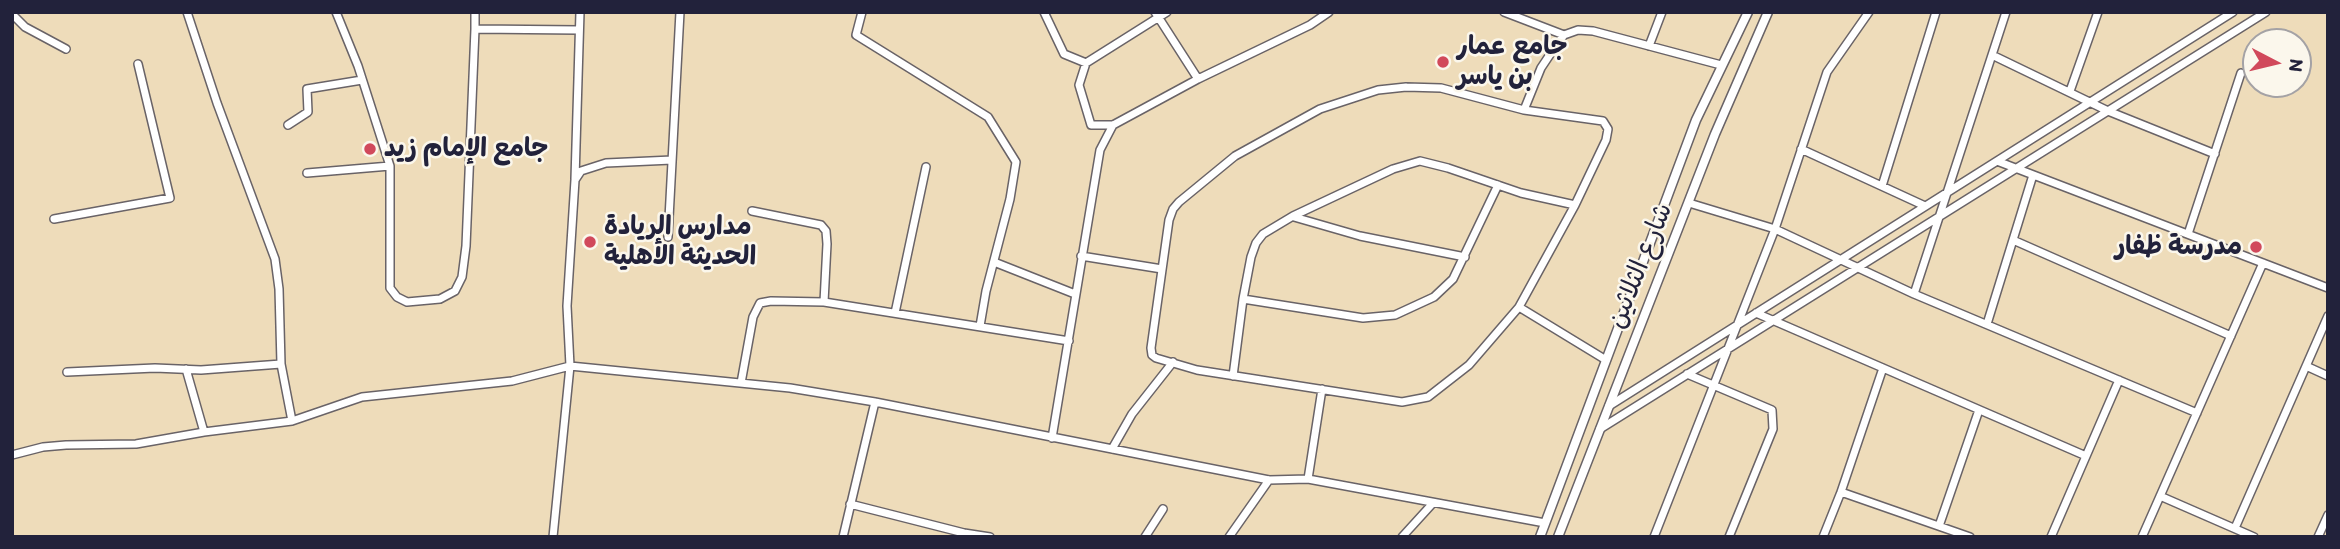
<!DOCTYPE html>
<html>
<head>
<meta charset="utf-8">
<style>
	body { margin:0 }
	#map { position:relative; width:2340px; height:549px; overflow:hidden; background:#eedcba; font-family:Itim,sans-serif }
	canvas { display:block }
	.frame { position:absolute; inset:0; border:14px solid #22223b; pointer-events:none }
	.north { position:absolute; left:2242px; top:28px; width:70px; height:70px; box-sizing:border-box; background:#fbf7ec; border:2px solid #a4a2a5; border-radius:50%; rotate:97deg; font-size:19px; font-weight:700; line-height:28px; text-align:center; color:#22223b }
	.north::after { content:''; display:block; margin:auto; width:24px; height:32px; background:#d1495b; clip-path:polygon(50% 0,100% 100%,50% 72%,0 100%) }
</style>
</head>
<body>
<div id="map">
<canvas width="2340" height="549"></canvas>
<div class="frame"></div>
<div class="north">N</div>
</div>
<script>
const ctx = document.querySelector('canvas').getContext('2d');
ctx.lineJoin = 'round';
const shape = rows => new Path2D(rows.map(r => 'M' + r).join(''));
function stroke(path, color, width, dash) { ctx.strokeStyle = color; ctx.lineWidth = width; ctx.lineCap = dash ? 'butt' : 'round'; ctx.setLineDash(dash || []); ctx.stroke(path); }
function drawText(font, color, halo, rows, align = 'center') {
  ctx.font = font + ' Itim,"Playpen Sans Arabic",sans-serif'; ctx.lineWidth = 5; ctx.setLineDash([]); ctx.textBaseline = 'middle'; ctx.strokeStyle = halo; ctx.fillStyle = color; for (const [text, x, y, turn = 0] of rows) {
    ctx.save(); ctx.translate(x, y); ctx.rotate((+turn || 0) * Math.PI / 180); ctx.textAlign = isNaN(turn) ? turn : align; if (halo) ctx.strokeText(text, 0, 0); ctx.fillText(text, 0, 0); ctx.restore();
  }
}
const minor = shape([
	[187,12,217,103,275,259,279,289,281,364,292,421],
	[336,12,358,66,390,166,390,288,397,297,407,302,440,299,455,291,462,277,466,246,475,29],
	[475,12,475,29,579,30],
	[862,12,856,35,988,117,1016,162,1010,199,986,291,980,326],
	[1044,12,1064,54,1086,63,1167,12],
	[1155,12,1198,79],
	[1504,12,1564,35],
	[12,14,25,27,66,49],
	[1649,46,1662,12],
	[1992,55,2108,111,2215,154],
	[1086,63,1079,85,1091,125,1113,125,1198,79,1310,25,1329,12],
	[1406,87,1441,88,1524,110,1603,121,1608,129,1606,140,1575,205,1519,307,1469,365,1428,397,1402,402,1197,370,1156,358,1152,355,1151,348,1169,220,1173,209,1179,202,1235,156,1320,109,1378,90,1406,87],
	[2070,91,2098,12],
	[1524,110,1541,68,1557,44,1564,35,1578,30,1593,31,1721,65],
	[288,125,308,112,307,89,362,80],
	[1801,149,1925,206],
	[1997,161,2328,288],
	[307,173,390,166],
	[575,179,580,12],
	[1882,186,1936,12],
	[1689,203,1775,229,1914,294,2197,413],
	[752,211,821,225,826,231,827,244,824,302],
	[1294,217,1360,236,1465,257],
	[54,219,170,198,138,64],
	[2188,234,2241,73],
	[668,237,680,12],
	[2013,240,2231,336],
	[1081,256,1162,269],
	[994,262,1075,294],
	[1914,294,2006,12],
	[1243,299,1363,318,1395,315,1434,297,1453,279,1498,185],
	[1519,307,1606,360],
	[895,313,926,167],
	[1756,313,2086,456],
	[1987,324,2033,175],
	[2306,366,2328,376],
	[186,369,204,432],
	[67,372,155,368,201,370,281,364],
	[1687,374,1772,410,1773,429,1729,537],
	[1233,376,1243,299,1251,257,1256,243,1263,234,1293,216,1393,169,1420,161,1448,168,1521,193,1575,205],
	[741,383,753,317,760,303,771,301,824,302,1069,341],
	[1609,406,2233,12],
	[1600,429,2266,12],
	[1052,438,1100,150,1113,125],
	[1112,449,1132,414,1173,362],
	[12,455,43,447,66,445,136,444,204,432,292,421,362,397,512,381,570,366,790,388,875,402,1269,480,1308,479,1545,523],
	[1308,479,1322,389],
	[1841,492,1970,537],
	[2160,496,2254,537],
	[850,504,964,533,990,537],
	[1939,526,1979,410],
	[2235,528,2328,316],
	[553,537,570,366,567,306,575,180,581,171,606,163,672,160],
	[843,537,875,402],
	[1145,537,1163,509],
	[1229,537,1269,480],
	[1402,537,1433,503],
	[1654,537,1775,229,1827,72,1869,12],
	[1823,537,1841,492,1883,368],
	[2051,537,2119,380],
	[2142,537,2263,263],
	[2318,537,2328,515]
]);
const tertiary = shape([
	[1540,537,1696,120,1748,12],
	[1558,537,1715,134,1768,12]
]);
stroke(minor, '#696367', 10);
stroke(tertiary, '#696367', 11);
stroke(minor, '#fff', 7);
stroke(tertiary, '#fff', 8);
for (const [x, y, r, color] of [
	[1443,62,7,"#d1495b"],
	[370,149,7,"#d1495b"],
	[590,242,7,"#d1495b"],
	[2256,247,7,"#d1495b"]
]) { const dot = new Path2D(); dot.arc(x, y, r, 0, 2 * Math.PI); ctx.fillStyle = color; ctx.fill(dot); stroke(dot, '#fbf7ec', 2.5); }
drawText('bold 26px', '#22223b', '#fbf7ec', [
	["جامع عمار",1457,47],
	["بن ياسر",1457,77],
	["جامع الإمام زيد",384,149],
	["مدارس الريادة",604,227],
	["الحديثة الأهلية",604,257],
	["مدرسة ظفار",2242,247,"right"]
], 'left');
drawText('26px', '#22223b', '#fbf7ec', [
	["شارع الثلاثين",1641,266,-68]
]);
</script>
</body>
</html>
